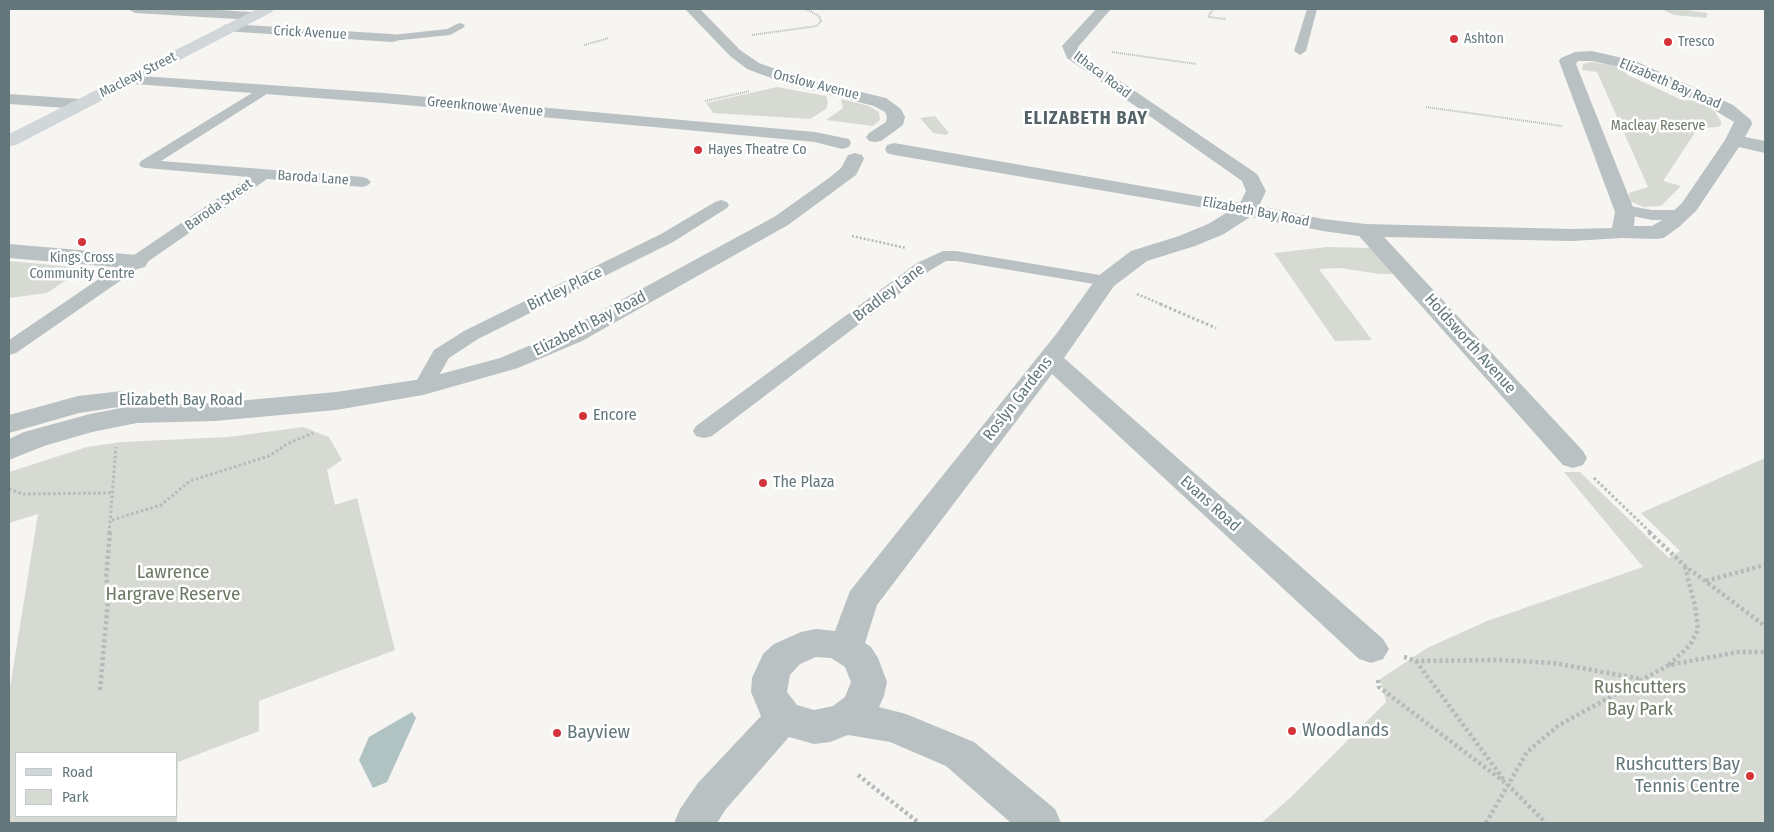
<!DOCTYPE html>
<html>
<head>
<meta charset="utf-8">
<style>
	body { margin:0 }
	#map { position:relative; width:1774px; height:832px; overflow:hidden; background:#f6f5f2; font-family:"Fira Sans Condensed",sans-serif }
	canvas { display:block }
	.frame { position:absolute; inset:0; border:10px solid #63777b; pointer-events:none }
	.legend { position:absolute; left:15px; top:752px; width:162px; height:65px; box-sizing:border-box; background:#fff; border:1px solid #c1c9ca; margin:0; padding:6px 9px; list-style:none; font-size:15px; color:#63777b }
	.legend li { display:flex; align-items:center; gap:10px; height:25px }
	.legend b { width:25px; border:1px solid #c1c9ca }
</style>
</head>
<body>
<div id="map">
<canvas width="1774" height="832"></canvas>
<div class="frame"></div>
<ul class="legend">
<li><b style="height:6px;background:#d1d6d8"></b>Road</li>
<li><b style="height:14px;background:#d7dad2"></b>Park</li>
</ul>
</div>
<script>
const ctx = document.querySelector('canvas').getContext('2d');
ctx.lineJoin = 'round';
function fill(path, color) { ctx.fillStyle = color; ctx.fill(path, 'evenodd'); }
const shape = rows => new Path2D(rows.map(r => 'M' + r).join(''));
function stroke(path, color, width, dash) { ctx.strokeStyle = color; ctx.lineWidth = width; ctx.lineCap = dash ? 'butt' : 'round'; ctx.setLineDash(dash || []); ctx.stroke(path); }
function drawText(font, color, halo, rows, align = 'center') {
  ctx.font = font + ' "Fira Sans Condensed",sans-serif'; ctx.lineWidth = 5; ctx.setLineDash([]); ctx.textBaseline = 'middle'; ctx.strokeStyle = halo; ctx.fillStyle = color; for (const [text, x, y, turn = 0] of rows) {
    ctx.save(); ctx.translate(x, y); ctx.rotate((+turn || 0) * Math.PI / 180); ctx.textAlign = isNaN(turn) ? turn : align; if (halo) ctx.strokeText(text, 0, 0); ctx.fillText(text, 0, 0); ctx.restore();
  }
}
fill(shape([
	[1661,9,1681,9,1707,13,1707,18,1674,15],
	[1592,62,1621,67,1628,75,1682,100,1703,101,1715,112,1721,121,1721,125,1718,127,1698,128,1663,181,1681,186,1661,206,1643,207,1630,201,1629,193,1648,187,1597,72,1582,70,1583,64],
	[777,87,826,96,828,103,826,109,810,119,713,113,706,103],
	[841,99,869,106,879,112,880,120,873,126,826,120,843,108],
	[935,116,949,133,946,135,933,133,920,118],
	[1327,247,1372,248,1395,274,1380,274,1340,268,1319,269,1372,340,1335,341,1274,253],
	[9,261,84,268,47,293,9,298],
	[303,427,329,437,342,460,327,470,335,505,357,498,395,650,259,701,259,731,178,762,177,823,9,823,9,694,38,514,9,523,9,472,87,447,122,442,228,437],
	[176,753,176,816,16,816,16,753],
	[1765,458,1765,823,1261,823,1290,798,1386,702,1380,679,1409,660,1427,648,1487,621,1643,567,1564,472,1580,472,1669,558,1680,551,1641,513]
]), '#d7dad2');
fill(shape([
	[412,712,416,718,387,782,373,788,359,760,369,737]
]), '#b1c2c2');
stroke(shape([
	[1213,9,1208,17,1226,19],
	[752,35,817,26,821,21,819,16,806,9],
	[584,45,609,38],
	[1112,52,1196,64],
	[705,101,750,91],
	[1426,107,1562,126]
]), '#b5babb', 2, [1, 1]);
stroke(shape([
	[852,236,906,248],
	[1137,294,1163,305]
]), '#b5babb', 2.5, [2, 2]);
stroke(shape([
	[1160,304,1216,328],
	[1594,478,1651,533],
	[9,489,23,494,112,493],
	[112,520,161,505,190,481,269,456,287,444,313,433],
	[109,533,116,447]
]), '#b5babb', 3, [2.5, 2.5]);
stroke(shape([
	[1649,532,1685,566,1765,626],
	[1706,581,1765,565],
	[1404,657,1416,661,1500,660,1554,663,1641,679],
	[1416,661,1504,780],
	[1669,665,1690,645,1698,630,1695,606,1685,567],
	[1378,680,1379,687,1507,784,1546,823],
	[100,690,109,590,106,578,110,532],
	[858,775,919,823],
	[1486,823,1527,752,1559,725,1669,665,1738,652,1765,652]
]), '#b5babb', 4.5, [3, 3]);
fill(shape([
	[1307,9,1317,9,1306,51,1300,55,1294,51,1307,9],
	[459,23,463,24,465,26,463,28,450,35,392,41,386,38,392,35,447,29,459,23],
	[265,85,270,86,271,89,270,92,161,161,363,177,368,179,371,182,368,185,363,187,267,179,16,353,9,355,9,340,249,177,146,168,141,167,139,164,141,161,265,85],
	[721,200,727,202,729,205,727,208,673,242,478,339,449,358,430,391,423,393,416,391,413,387,434,350,464,331,661,234,715,202,721,200],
	[1624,205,1652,210,1679,210,1685,212,1687,215,1685,218,1679,220,1652,220,1618,213,1616,210,1618,207,1624,205],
	[943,251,956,251,1112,277,1115,281,1112,285,1106,286,956,261,946,261,929,271,712,436,704,438,696,436,693,431,696,426,917,263,943,251]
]), '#bac1c2');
fill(shape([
	[128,9,202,9,253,12,258,13,260,16,258,19,253,20,135,13,128,9],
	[685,9,700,9,740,50,759,63,798,77,886,98,901,109,905,117,903,125,881,141,875,142,869,141,866,137,869,133,886,122,887,117,885,112,874,106,787,84,747,69,730,56,685,9],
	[1096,9,1111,9,1078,47,1079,53,1257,174,1266,191,1259,206,1323,219,1366,224,1572,229,1612,228,1615,212,1559,61,1561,58,1575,52,1592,51,1635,61,1733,105,1751,120,1752,124,1745,137,1765,141,1765,153,1739,147,1696,211,1680,226,1664,238,1656,239,1622,238,1572,241,1384,237,1583,451,1587,458,1583,465,1573,468,1563,465,1359,236,1323,231,1250,217,1224,234,1195,246,1147,261,1114,286,1064,358,1383,639,1389,649,1383,659,1371,663,1359,659,1052,374,877,605,865,643,871,647,878,658,887,682,884,696,879,707,906,714,974,742,1055,809,1061,823,1011,823,946,766,890,742,848,735,830,742,814,744,789,737,726,809,717,823,674,823,680,809,698,783,761,716,751,692,752,678,763,654,774,644,801,632,816,629,835,631,850,591,1057,333,1098,276,1131,251,1179,236,1208,224,1228,212,894,155,887,153,885,149,887,145,894,143,1240,203,1246,191,1242,181,1067,58,1062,46,1096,9],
	[1578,61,1592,61,1624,68,1706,105,1734,122,1725,140,1682,203,1666,218,1652,226,1634,226,1635,212,1576,64,1578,61],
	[816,657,831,658,845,667,851,682,845,697,833,706,814,710,797,705,787,692,790,675,800,664,816,657],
	[229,24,392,34,397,35,399,38,397,41,392,42,224,31,222,28,224,25,229,24],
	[127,75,383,93,815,132,849,139,851,143,849,147,842,149,815,142,687,130,383,103,121,83,119,80,121,77,127,75],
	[9,94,80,99,86,100,89,104,86,108,80,109,9,104,9,94],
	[855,153,862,155,864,159,856,175,788,225,582,341,518,368,423,395,336,410,215,421,137,423,92,432,44,446,9,460,9,439,24,432,90,414,137,405,215,403,336,392,422,379,500,358,564,331,774,217,829,178,841,168,848,155,855,153],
	[9,244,137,255,145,257,148,262,145,267,137,269,9,258,9,244],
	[122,391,132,393,135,399,132,405,79,413,9,433,9,415,78,396,122,391]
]), '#bac1c2');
fill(shape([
	[257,9,274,9,272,12,16,145,9,146,9,134,257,9]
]), '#d1d6d8');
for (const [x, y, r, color] of [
	[1454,39,5,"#d43439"],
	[1668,42,5,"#d43439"],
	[698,150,5,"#d43439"],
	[82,242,5,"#d43439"],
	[583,416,5,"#d43439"],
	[763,483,5,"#d43439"],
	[1292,731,5,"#d43439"],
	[557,733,5,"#d43439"],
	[1750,776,5,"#d43439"]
]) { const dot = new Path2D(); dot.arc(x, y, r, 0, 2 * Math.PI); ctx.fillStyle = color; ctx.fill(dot); stroke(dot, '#fff', 2); }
drawText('14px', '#63777b', '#fff', [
	["Crick Avenue",310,33,3],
	["Macleay Street",138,75,-27],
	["Ithaca Road",1102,75,37],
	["Elizabeth Bay Road",1670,84,23],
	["Onslow Avenue",816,85,14],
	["Greenknowe Avenue",485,107,5],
	["Baroda Lane",313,178,4],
	["Baroda Street",219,205,-35],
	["Elizabeth Bay Road",1256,212,11]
]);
drawText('14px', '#63777b', '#fff', [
	["Ashton",1464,39],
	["Tresco",1678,42],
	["Hayes Theatre Co",708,150],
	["Kings Cross",82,258,"center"],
	["Community Centre",82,274,"center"]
], 'left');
drawText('14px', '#6e7965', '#fff', [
	["Macleay Reserve",1658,126]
]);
drawText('16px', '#63777b', '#fff', [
	["Birtley Place",565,289,-26],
	["Bradley Lane",889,293,-37],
	["Elizabeth Bay Road",590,324,-27],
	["Holdsworth Avenue",1470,344,48],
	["Roslyn Gardens",1018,399,-52],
	["Elizabeth Bay Road",181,401],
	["Evans Road",1210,504,42]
]);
drawText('16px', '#63777b', '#fff', [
	["Encore",593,416],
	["The Plaza",773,483]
], 'left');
ctx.letterSpacing = '1px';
drawText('bold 18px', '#546367', '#fff', [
	["ELIZABETH BAY",1086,119]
]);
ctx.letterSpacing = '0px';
drawText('19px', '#6e7965', '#fff', [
	["Lawrence",173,573],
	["Hargrave Reserve",173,595],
	["Rushcutters",1640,688],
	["Bay Park",1640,710]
]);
drawText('19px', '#63777b', '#fff', [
	["Woodlands",1302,731],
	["Bayview",567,733],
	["Rushcutters Bay",1740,765,"right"],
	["Tennis Centre",1740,787,"right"]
], 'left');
</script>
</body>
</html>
